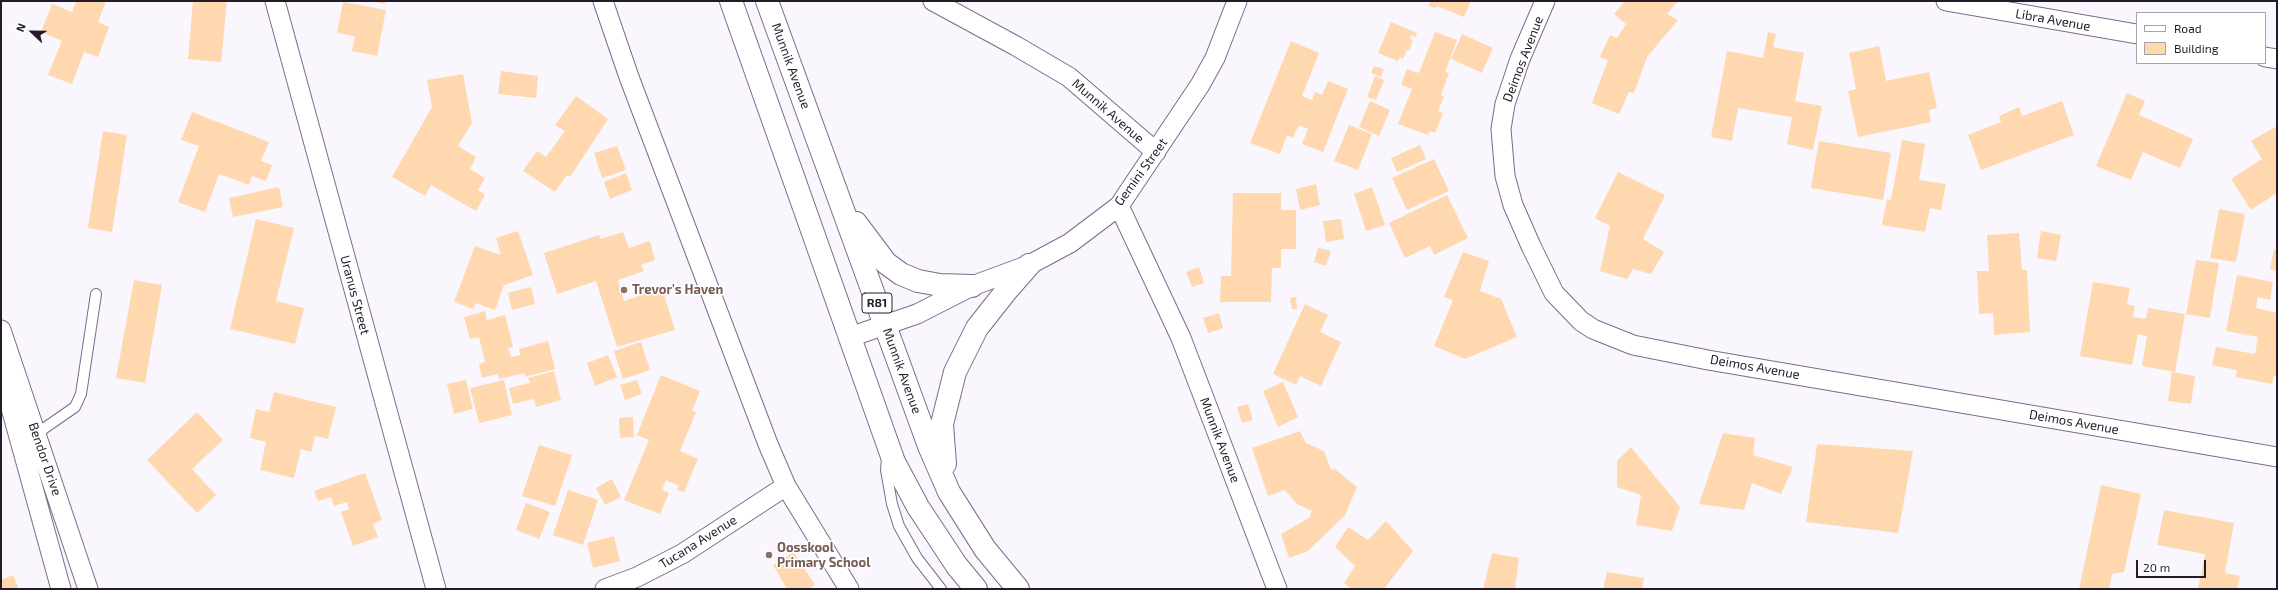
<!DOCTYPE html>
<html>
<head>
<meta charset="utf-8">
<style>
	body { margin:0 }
	#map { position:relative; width:2278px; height:590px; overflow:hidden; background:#faf6fd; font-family:"Exo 2",sans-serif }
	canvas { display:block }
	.frame { position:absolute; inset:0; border:2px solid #231c28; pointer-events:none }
	.legend { position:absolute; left:2136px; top:12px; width:130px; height:52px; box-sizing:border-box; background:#fff; border:1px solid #a7a4a9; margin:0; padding:5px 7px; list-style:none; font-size:12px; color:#231c28 }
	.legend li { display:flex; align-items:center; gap:8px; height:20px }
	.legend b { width:20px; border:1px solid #a7a4a9 }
	.north { position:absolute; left:12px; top:12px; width:40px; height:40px; -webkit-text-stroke:3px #fff; paint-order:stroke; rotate:292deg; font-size:11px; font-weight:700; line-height:16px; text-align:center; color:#231c28 }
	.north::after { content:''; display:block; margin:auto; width:14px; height:18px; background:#231c28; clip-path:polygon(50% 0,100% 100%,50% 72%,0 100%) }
	.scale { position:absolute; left:2136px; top:560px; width:70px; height:18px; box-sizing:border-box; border:2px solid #231c28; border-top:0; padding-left:5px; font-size:12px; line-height:14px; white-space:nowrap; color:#231c28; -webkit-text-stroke:3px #fff; paint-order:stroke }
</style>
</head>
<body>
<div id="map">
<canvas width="2278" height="590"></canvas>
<div class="frame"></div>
<ul class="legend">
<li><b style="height:5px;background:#fff"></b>Road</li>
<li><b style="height:11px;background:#ffd8b0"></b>Building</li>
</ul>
<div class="north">N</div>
<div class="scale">20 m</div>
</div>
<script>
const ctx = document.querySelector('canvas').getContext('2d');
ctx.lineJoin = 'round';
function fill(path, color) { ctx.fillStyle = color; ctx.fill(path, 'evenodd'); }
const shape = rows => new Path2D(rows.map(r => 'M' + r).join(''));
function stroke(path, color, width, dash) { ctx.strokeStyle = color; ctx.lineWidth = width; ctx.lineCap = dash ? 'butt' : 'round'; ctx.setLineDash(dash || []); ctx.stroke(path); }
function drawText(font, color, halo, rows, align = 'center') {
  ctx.font = font + ' "Exo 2",sans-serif'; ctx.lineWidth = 3; ctx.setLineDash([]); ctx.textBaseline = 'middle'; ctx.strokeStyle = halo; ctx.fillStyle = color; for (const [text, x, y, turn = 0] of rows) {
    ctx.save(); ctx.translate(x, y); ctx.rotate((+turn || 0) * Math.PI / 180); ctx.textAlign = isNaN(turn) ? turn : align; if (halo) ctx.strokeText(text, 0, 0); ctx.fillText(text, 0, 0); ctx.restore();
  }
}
fill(shape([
	[76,1,106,1,98,22,109,27,98,57,84,52,72,84,48,75,62,41,41,32,52,4,72,12],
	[193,1,227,1,221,62,188,59],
	[369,1,386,1,385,4],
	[1426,1,1471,1,1464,17,1437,6,1436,8,1429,6,1430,2],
	[1625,1,1678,1,1667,14,1678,20,1647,57,1634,93,1629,92,1619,114,1592,103,1608,60,1600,57,1610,35,1617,38,1626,24,1614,14],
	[343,2,386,10,377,56,352,51,355,36,337,33],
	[1391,22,1417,33,1416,37,1411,35,1410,39,1413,40,1409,51,1407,50,1403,59,1400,57,1398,61,1378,53],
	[1435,32,1457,40,1445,72,1449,73,1441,95,1444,97,1438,111,1443,113,1435,133,1430,131,1428,135,1398,124,1412,89,1401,85,1407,69,1419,73],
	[1768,32,1776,34,1773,47,1804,53,1795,101,1822,106,1813,150,1787,144,1792,117,1738,108,1732,141,1711,137,1727,51,1763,58],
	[1462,34,1493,48,1482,73,1451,59],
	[1291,41,1319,53,1302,96,1312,100,1315,92,1322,95,1328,81,1348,89,1323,152,1302,144,1308,129,1299,125,1293,138,1287,135,1280,154,1250,143],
	[1879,46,1886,81,1929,72,1937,108,1929,110,1931,122,1858,137,1848,91,1856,89,1849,53],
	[1374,66,1384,69,1381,77,1371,73],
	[501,71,538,76,536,98,498,94],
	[463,74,472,123,458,146,476,157,470,169,485,178,478,190,485,195,476,211,431,185,425,196,392,177,432,107,427,80],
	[1375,76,1384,80,1376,100,1367,97],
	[2127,93,2145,101,2139,115,2193,139,2180,168,2143,152,2131,180,2096,166],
	[576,96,608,119,570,177,567,175,555,192,523,171,537,151,546,157,565,131,555,125],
	[1370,101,1390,110,1379,136,1359,127],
	[2062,101,2074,135,1981,170,1968,135,2001,122,1999,116,2019,107,2022,116],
	[192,112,269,142,261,161,272,165,266,181,252,176,249,185,219,174,205,212,178,202,199,146,181,140],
	[1349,125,1372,134,1358,170,1334,161],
	[2277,126,2277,193,2251,210,2231,179,2262,159,2251,141],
	[103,131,127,135,112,232,88,228],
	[1902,140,1925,144,1919,180,1946,184,1941,210,1930,208,1925,232,1882,225,1887,199,1891,200],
	[1819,141,1891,153,1883,200,1811,188],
	[1420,145,1426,159,1397,172,1391,158],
	[617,146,626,170,602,178,594,153],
	[1434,159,1449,191,1407,210,1392,178],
	[1618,172,1665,195,1643,239,1664,252,1651,274,1633,269,1627,279,1600,271,1610,226,1595,218],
	[626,173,632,190,610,199,604,182],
	[1316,184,1320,205,1300,210,1296,189],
	[279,187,283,207,233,217,229,198],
	[1372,187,1385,225,1366,231,1354,194],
	[1233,193,1281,193,1281,210,1296,210,1296,249,1281,249,1281,268,1272,268,1271,302,1220,302,1221,276,1231,276],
	[1447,195,1468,238,1434,255,1430,246,1405,258,1389,223],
	[2219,209,2245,214,2236,262,2210,258],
	[256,219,294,228,276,301,304,308,295,344,230,329],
	[1341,219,1344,239,1326,242,1323,221],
	[518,231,533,275,504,285,495,310,476,303,473,309,454,302,475,246,501,255,496,238],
	[2041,231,2061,235,2056,261,2037,258],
	[623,232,629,248,650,241,655,260,641,265,644,271,618,280,624,301,662,288,675,330,617,347,596,281,557,294,544,253,599,235,600,239],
	[2019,233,2022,270,2027,270,2030,332,1994,335,1993,313,1979,314,1977,271,1989,271,1987,235],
	[1318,248,1331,251,1326,266,1314,262],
	[2274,249,2277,250,2277,271,2270,269],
	[1463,252,1489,261,1480,291,1501,299,1517,337,1465,359,1434,346,1453,300,1444,297],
	[2196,260,2219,263,2210,318,2186,314],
	[1199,267,1204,283,1192,287,1186,272],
	[2237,275,2273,282,2270,300,2258,297,2256,308,2277,313,2277,376,2274,376,2272,384,2236,377,2237,370,2212,365,2216,347,2255,354,2258,337,2226,331],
	[134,280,162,285,145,383,116,378],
	[2093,282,2130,288,2127,304,2135,306,2133,317,2146,319,2148,308,2185,314,2175,372,2142,366,2147,336,2138,334,2132,365,2080,356],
	[531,287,535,304,512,310,508,293],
	[1296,297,1297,309,1292,309,1290,298],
	[1305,304,1328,315,1320,332,1341,342,1321,386,1300,376,1296,385,1273,374],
	[485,311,487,320,505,315,513,347,508,348,511,357,520,355,519,349,548,341,555,369,525,377,525,373,499,379,498,374,482,378,479,364,485,362,479,337,470,339,464,317],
	[1219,313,1223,328,1208,333,1203,318],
	[641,342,650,370,623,379,614,351],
	[608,355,617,377,595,386,587,363],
	[554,371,561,400,536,407,534,399,513,404,509,388,530,383,528,378],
	[2172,372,2195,376,2191,404,2168,401],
	[661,375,700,391,692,411,696,412,680,451,698,459,684,492,677,490,679,486,666,480,662,490,669,493,660,514,624,500,649,440,637,435],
	[466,380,473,409,454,414,447,384],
	[504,380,512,415,479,423,470,388],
	[637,380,642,394,625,400,620,385],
	[1283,382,1298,417,1278,427,1263,391],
	[274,392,336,407,328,439,315,436,311,452,301,449,294,478,260,470,266,442,250,438,256,409,269,412],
	[1248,404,1253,420,1242,423,1237,407],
	[197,412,223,440,192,469,216,495,197,513,147,460],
	[633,417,634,437,620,438,619,418],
	[1300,431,1306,443,1324,451,1331,470,1335,469,1357,487,1345,515,1308,551,1289,558,1281,534,1309,518,1312,511,1297,504,1285,490,1268,496,1252,448],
	[1723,433,1755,438,1753,455,1793,467,1781,494,1752,483,1744,510,1699,504],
	[1817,444,1913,451,1898,533,1806,522],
	[539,445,572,455,555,506,522,496],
	[1631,447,1680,507,1672,531,1636,525,1641,495,1617,487,1617,461],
	[365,473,382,520,373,524,378,537,353,546,341,512,349,509,347,502,334,506,331,497,318,501,314,491],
	[612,479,621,497,605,505,596,488],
	[2101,485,2141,494,2124,572,2112,574,2109,589,2079,589],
	[568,490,598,500,583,545,553,535],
	[526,503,550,512,539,539,516,530],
	[2164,510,2234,523,2225,573,2240,576,2237,589,2198,589,2205,554,2157,545],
	[1386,521,1413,551,1384,589,1351,589,1344,583,1355,566,1335,547,1348,527,1368,540],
	[614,536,620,561,593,568,587,543],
	[794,552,815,585,808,589,787,589,773,565],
	[1492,553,1519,558,1515,589,1483,589],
	[1607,572,1644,578,1642,589,1603,589],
	[13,575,19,589,1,589,1,580]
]), '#ffd8b0');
const service = shape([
	[36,434,75,407,81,394,96,294],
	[887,458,886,470,892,504,899,526,917,558,941,589]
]);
const minor = shape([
	[275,1,436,589],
	[603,1,629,77,768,444,786,486,849,589],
	[933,1,1016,46,1069,77,1156,152],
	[1545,1,1520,59,1505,104,1501,129,1505,176,1513,205,1531,246,1554,293,1581,321,1593,329,1633,345,1708,360,2277,457],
	[1946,1,2137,34],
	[2265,57,2277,59],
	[1119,206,1181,338,1277,589],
	[1,330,88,589],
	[850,337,917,314,972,286,1029,265,1070,243,1119,206,1200,85,1215,58,1237,1],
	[1,372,61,589],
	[605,589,637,577,682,554,786,486]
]);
const primary = shape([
	[731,1,894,462,918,507,957,566,976,589],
	[767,1,929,446,949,492,985,549,1018,589],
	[856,223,886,263,901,274,918,281,940,285,972,286],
	[945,464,942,424,955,372,977,328,1007,290,1029,265]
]);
stroke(service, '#7d6c8a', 12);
stroke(minor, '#7d6c8a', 21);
stroke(primary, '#7d6c8a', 24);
stroke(service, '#fff', 10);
stroke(minor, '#fff', 19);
stroke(primary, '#fff', 22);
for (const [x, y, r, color] of [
	[624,290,4,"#8d6e63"],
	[769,555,4,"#8d6e63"]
]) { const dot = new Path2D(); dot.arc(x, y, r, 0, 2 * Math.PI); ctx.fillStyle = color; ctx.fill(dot); stroke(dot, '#fff', 1.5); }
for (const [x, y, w] of [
	[877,303,30]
]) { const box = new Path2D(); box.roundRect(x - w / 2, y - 10, w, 20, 3); ctx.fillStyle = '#fff'; ctx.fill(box); stroke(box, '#231c28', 1); }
drawText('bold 12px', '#231c28', null, [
	["R81",877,303]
]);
drawText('13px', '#231c28', '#fff', [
	["Libra Avenue",2053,20,10],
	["Deimos Avenue",1523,59,-69],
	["Munnik Avenue",791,66,70],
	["Munnik Avenue",1108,111,41],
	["Gemini Street",1141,172,-54],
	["Uranus Street",355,295,75],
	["Deimos Avenue",1755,367,10],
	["Munnik Avenue",902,371,70],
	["Deimos Avenue",2074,422,10],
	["Munnik Avenue",1220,440,69],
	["Bendor Drive",45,459,71],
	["Tucana Avenue",698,542,-32]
]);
drawText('bold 13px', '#785e54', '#fff', [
	["Trevor's Haven",632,290],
	["Oosskool",777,548],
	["Primary School",777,563]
], 'left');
</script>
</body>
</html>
